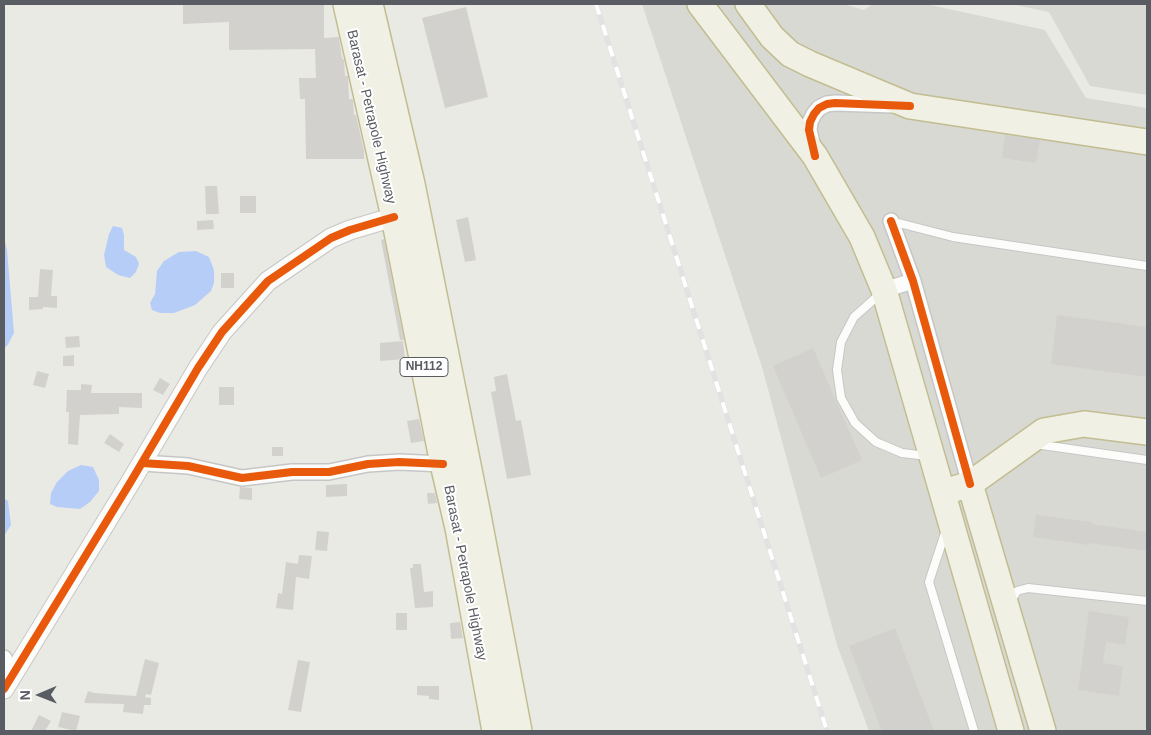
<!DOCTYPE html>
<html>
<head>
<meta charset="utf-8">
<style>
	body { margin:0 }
	#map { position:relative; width:1151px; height:735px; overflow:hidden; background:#eaeae4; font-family:Helvetica,sans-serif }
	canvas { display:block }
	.frame { position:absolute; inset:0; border:5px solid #5a5c63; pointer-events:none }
	.north { position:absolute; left:15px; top:670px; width:50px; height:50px; -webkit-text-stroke:4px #fff; paint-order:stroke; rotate:269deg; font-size:14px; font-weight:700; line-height:20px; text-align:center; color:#5a5c63 }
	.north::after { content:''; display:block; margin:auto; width:18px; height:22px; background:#5a5c63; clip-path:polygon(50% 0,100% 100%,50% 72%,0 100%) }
</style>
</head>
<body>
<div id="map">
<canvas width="1151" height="735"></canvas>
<div class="frame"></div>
<div class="north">N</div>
</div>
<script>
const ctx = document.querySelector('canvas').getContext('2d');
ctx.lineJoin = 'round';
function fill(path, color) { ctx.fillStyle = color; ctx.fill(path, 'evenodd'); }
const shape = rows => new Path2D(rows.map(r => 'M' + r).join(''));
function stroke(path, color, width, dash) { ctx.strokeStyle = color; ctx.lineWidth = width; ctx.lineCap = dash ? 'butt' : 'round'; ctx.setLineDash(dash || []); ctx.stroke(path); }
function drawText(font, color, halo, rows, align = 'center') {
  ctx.font = font + ' Helvetica,sans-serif'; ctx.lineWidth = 4; ctx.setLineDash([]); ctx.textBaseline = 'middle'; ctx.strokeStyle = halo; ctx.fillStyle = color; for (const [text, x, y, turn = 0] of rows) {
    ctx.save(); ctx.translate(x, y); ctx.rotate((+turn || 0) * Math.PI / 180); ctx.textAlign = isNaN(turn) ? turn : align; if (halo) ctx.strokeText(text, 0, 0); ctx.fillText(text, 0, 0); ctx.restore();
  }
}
fill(shape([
	[642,4,843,4,864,10,873,4,926,4,1045,30,1086,98,1147,108,1147,731,869,731,837,645,762,367],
	[1011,4,1147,4,1147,95,1090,86,1049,12]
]), '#d9d9d4');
fill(shape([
	[113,226,122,228,124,235,124,250,136,257,139,264,136,272,130,278,118,275,106,267,104,255,109,234],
	[4,237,7,250,14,333,7,346,4,348],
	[196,251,209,257,214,270,214,283,211,291,195,305,174,313,160,313,152,310,150,303,155,294,157,271,164,261,179,252],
	[81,465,93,467,99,480,99,491,90,502,80,509,57,507,50,504,51,493,57,482,68,471],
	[4,498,8,501,11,525,4,536]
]), '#b6cdf7');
fill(shape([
	[183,4,324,4,324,38,339,37,342,58,344,60,345,76,348,76,348,79,349,99,353,99,354,115,356,115,364,151,364,159,306,159,305,99,300,99,299,78,316,78,315,49,229,50,229,22,183,24],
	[466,7,488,97,445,108,422,18],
	[1005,135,1040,140,1036,163,1002,158],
	[205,186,217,186,219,214,206,214],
	[240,196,256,196,256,213,240,213],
	[468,217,476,260,465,262,456,220],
	[213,220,214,229,197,230,197,221],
	[384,239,404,340,400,340,381,240],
	[40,269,53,270,51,296,57,296,57,308,43,307,43,309,29,310,29,297,38,297],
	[221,273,234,273,234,288,221,288],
	[1057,315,1147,327,1147,377,1051,364],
	[79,336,80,347,66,348,65,337],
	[403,341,405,359,380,361,380,343],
	[813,348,862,460,821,478,773,366],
	[74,355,74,366,63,366,63,356],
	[37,371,49,374,45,388,33,385],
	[507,374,516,421,521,420,531,475,507,479,491,392,496,391,494,377],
	[160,378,170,384,163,395,153,390],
	[81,384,92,385,91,393,142,393,142,408,119,407,119,414,80,415,78,445,68,444,69,412,66,412,67,390,81,390],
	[219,387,234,387,234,405,219,405],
	[419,419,424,441,411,443,407,421],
	[110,434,124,444,119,452,104,443],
	[272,447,283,447,283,456,272,456],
	[347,484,347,496,326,497,326,485],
	[240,487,252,488,252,500,239,499],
	[427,493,435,493,437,503,428,504],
	[1036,515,1092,522,1092,524,1147,532,1147,551,1089,543,1089,545,1033,537],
	[317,531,329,532,327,551,315,550],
	[299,555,312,556,309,579,296,577,293,610,276,608,278,593,282,594,286,562,298,564],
	[413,564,421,564,424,592,433,591,433,607,415,608,410,568,413,568],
	[1089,611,1129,617,1125,645,1106,642,1103,663,1123,666,1119,696,1078,690],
	[396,613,407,613,407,630,396,630],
	[460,622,463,638,451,639,450,623],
	[895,628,934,731,882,731,849,646],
	[145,659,159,663,151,695,146,694,145,697,151,698,151,705,144,705,143,714,123,712,124,704,84,703,88,691,94,693,136,696],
	[298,660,310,662,301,712,288,710],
	[417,686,439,686,439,700,429,699,429,696,417,695],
	[62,712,80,716,76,731,58,727],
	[39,715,51,721,45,731,31,731]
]), '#d2d1ce');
const service = shape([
	[891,221,953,237,1147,266],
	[881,293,854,317,841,342,837,370,841,398,855,423,876,442,902,453,927,456],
	[1035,444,1147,460],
	[946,530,929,582,974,731],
	[1011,601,1017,591,1028,588,1147,601]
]);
const minor = shape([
	[813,147,809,130,810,122,814,114,819,108,827,104,835,103,893,105],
	[891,221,913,281,970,484],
	[884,290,913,281],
	[142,463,188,466,242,478,292,472,329,472,368,464,399,462,443,464],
	[4,658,12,675]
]);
const tertiary = shape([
	[4,689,130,483,198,368,222,332,268,281,331,238,350,230,394,217]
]);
const trunk = shape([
	[346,4,394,217,443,464,458,528,495,731],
	[370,4,412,184,477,510,519,731],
	[700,4,815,156,862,237,884,290,1011,731],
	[748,4,772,37,790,54,810,64,910,106,1147,142],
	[970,484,1043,731],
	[954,489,970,484,1044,431,1084,424,1147,432]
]);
stroke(service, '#c6c6c6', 10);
stroke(minor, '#c6c6c6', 18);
stroke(tertiary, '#c6c6c6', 21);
stroke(trunk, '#c2bd91', 28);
stroke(service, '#fcfcfb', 8);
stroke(minor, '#fcfcfb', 15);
stroke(tertiary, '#fcfcfb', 19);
stroke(trunk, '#f0f0e4', 25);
const rail = shape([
	[596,4,827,731]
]);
stroke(rail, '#e2e2e2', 5.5);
stroke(rail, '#fff', 4, [11]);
stroke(shape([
	[815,156,809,130,810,122,814,114,819,108,827,104,835,103,910,106],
	[891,221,913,281,970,484],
	[142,463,188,466,242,478,292,472,329,472,368,464,399,462,443,464],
	[4,689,130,483,198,368,222,332,268,281,331,238,350,230,394,217]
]), '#e8590c', 8);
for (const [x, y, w] of [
	[424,367,48]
]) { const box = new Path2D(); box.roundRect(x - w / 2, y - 9.5, w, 19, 4); ctx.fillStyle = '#fff'; ctx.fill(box); stroke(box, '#5a5c63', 1); }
drawText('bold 12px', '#5a5c63', null, [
	["NH112",424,367]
]);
drawText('14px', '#5a5c63', '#fff', [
	["Barasat - Petrapole Highway",371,117,77],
	["Barasat - Petrapole Highway",465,573,79]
]);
</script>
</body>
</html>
